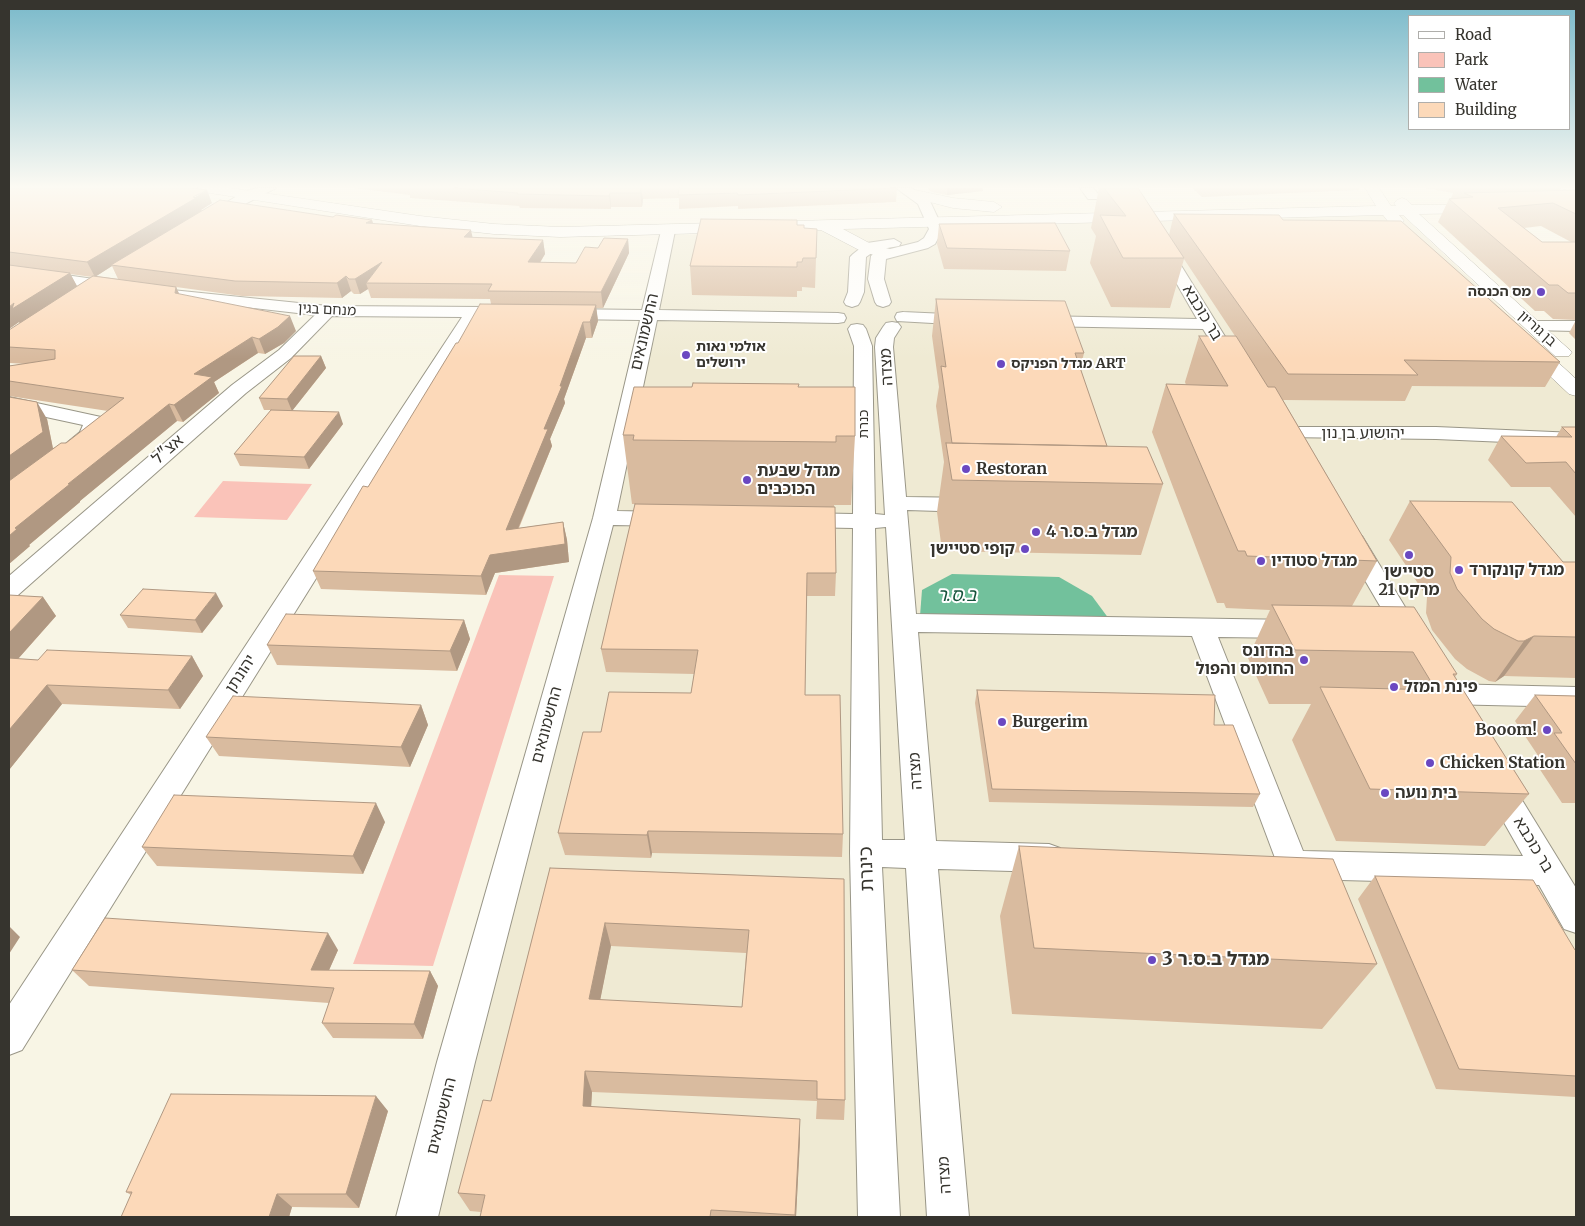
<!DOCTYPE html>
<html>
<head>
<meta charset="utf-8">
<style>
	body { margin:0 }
	#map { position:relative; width:1585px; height:1226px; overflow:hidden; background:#f8f5e5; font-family:Merriweather,serif }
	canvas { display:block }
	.frame { position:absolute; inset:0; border:10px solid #36342e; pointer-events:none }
	.legend { position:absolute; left:1408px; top:15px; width:162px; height:115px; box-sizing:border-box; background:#fff; border:1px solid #afaeab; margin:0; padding:6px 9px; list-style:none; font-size:15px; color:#36342e }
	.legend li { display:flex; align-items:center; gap:10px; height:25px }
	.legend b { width:25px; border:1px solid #afaeab }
</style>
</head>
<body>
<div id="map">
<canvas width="1585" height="1226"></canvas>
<div class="frame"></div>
<ul class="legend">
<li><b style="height:6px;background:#fff"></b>Road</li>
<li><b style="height:14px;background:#fac3b9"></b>Park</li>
<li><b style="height:14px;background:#72c19c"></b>Water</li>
<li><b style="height:14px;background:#fcd9b9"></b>Building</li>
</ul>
</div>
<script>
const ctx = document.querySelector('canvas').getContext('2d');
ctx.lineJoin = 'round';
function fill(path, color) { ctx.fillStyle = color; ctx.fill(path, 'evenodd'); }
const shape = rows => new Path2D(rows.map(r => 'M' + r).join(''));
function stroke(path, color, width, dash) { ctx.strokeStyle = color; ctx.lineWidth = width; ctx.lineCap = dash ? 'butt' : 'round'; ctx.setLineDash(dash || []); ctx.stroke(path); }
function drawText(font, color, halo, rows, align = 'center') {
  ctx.font = font + ' Merriweather,"Noto Sans Hebrew",serif'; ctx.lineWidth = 4; ctx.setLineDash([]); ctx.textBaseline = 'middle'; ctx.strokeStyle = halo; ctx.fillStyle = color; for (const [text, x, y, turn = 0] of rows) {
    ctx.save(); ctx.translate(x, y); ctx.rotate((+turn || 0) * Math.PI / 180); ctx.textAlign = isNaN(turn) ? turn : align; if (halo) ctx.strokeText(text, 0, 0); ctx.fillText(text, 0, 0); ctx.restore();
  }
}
fill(shape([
	[1398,211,1576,379,1576,1217,433,1217,490,958,675,235]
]), '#efead3');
fill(shape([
	[223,481,312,484,287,520,194,517],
	[499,575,554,576,433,966,353,964]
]), '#fac3b9');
fill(shape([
	[952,574,1059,577,1092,596,1109,619,920,616,922,590]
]), '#72c19c');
const minor = shape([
	[257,188,276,188,210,222,200,222,198,219,244,192,257,188],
	[896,188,911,188,929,199,943,229,935,244,928,248,886,259,884,279,891,302,889,305,883,307,877,305,875,302,868,279,871,256,874,253,918,242,924,238,929,229,918,204,896,188],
	[1080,188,1093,188,1100,196,1098,199,1088,199,1080,188],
	[668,227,675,231,659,310,838,313,844,314,846,318,844,322,838,323,657,320,617,511,666,512,674,514,677,519,674,524,666,526,613,525,475,1062,438,1217,396,1217,437,1062,593,518,640,320,564,319,558,318,556,314,558,310,564,309,642,310,661,231,668,227],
	[894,239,901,243,899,246,876,250,866,257,864,292,860,302,858,305,852,307,846,305,844,302,848,292,850,257,853,254,867,243,894,239],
	[1162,242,1169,246,1242,364,1239,368,1227,368,1203,329,1038,326,1032,325,1030,321,1032,317,1038,316,1197,319,1155,246,1162,242],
	[9,267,115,282,123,287,115,292,9,277,9,267],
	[172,290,328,306,486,307,492,308,494,312,492,316,479,317,22,1050,9,1055,9,1005,462,317,332,316,291,358,246,393,18,595,9,597,9,576,232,385,279,350,315,315,166,298,164,295,166,292,172,290],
	[903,312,968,315,974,316,976,320,974,324,968,325,897,321,895,317,897,313,903,312],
	[1534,321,1576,321,1576,331,1528,330,1525,326,1528,322,1534,321],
	[892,322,898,323,901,327,894,338,893,347,906,497,972,498,980,500,983,505,980,510,972,512,907,510,916,614,1295,620,1304,623,1308,629,1304,635,1295,638,1218,637,1303,851,1523,856,1481,782,1486,774,1496,770,1506,774,1576,888,1576,933,1564,929,1539,885,1301,879,1281,874,1192,636,918,632,936,841,1049,844,1060,848,1065,858,1060,868,1049,872,938,869,969,1217,927,1217,906,868,882,867,900,1217,858,1217,850,853,853,528,801,527,793,525,790,520,793,515,801,513,853,514,854,346,848,329,851,325,857,324,863,325,866,329,872,346,875,514,885,515,875,347,876,338,883,327,886,323,892,322],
	[886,527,905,840,882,840,875,528,886,527],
	[9,397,101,417,104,421,96,439,80,450,73,452,66,450,63,446,80,432,83,425,9,409,9,397],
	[1290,427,1436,427,1576,433,1576,445,1436,439,1283,437,1280,433,1283,429,1290,427],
	[1354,534,1362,536,1419,630,1423,636,1419,642,1410,645,1401,642,1342,541,1346,536,1354,534],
	[1444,684,1576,687,1576,707,1444,704,1434,701,1430,694,1434,687,1444,684]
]);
const major = shape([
	[197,188,230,188,420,216,494,224,560,227,1376,206,1365,188,1379,188,1391,206,1396,206,1394,203,1397,200,1402,198,1407,200,1412,205,1485,205,1488,208,1480,213,1419,214,1572,352,1569,356,1555,356,1403,215,1399,215,1404,221,1396,226,1390,224,1383,215,843,229,873,245,890,249,892,253,890,257,884,258,861,251,821,230,560,237,494,234,420,226,204,192,197,188],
	[915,190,953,198,994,202,1002,207,994,212,953,208,910,197,908,194,910,191,915,190],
	[1528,339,1535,341,1576,379,1576,396,1569,394,1521,349,1518,345,1521,341,1528,339]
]);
stroke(minor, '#999687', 2);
stroke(major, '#999687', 1);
fill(minor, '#fff');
fill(major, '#fff');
fill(shape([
	[9,188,212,203,201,210,202,211,333,217,372,220,373,224,473,238,543,240,545,254,540,263,576,263,598,248,628,239,629,253,603,308,596,308,598,321,592,338,586,338,564,399,565,403,550,439,552,446,519,528,563,522,567,540,569,562,495,573,486,595,321,589,313,571,368,487,458,343,491,304,490,299,371,298,368,289,360,294,354,294,351,291,342,298,242,296,176,287,179,294,296,331,284,343,265,354,258,353,214,382,219,393,183,422,177,421,80,501,80,502,29,545,30,546,9,564,9,397,47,419,53,448,66,443,108,411,9,396,9,366,27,364,9,363,9,330,20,323,19,322,9,329],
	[112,266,118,279,96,276],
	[70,274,92,277,77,286],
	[354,188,897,188,896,202,738,209,738,206,679,209,679,198,643,199,642,207,611,207,611,209,520,208,519,206,410,198,410,195],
	[927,188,983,188,983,191,947,195,932,192],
	[1099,188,1138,188,1169,235,1174,214,1283,220,1560,362,1545,387,1412,386,1405,401,1283,400,1377,561,1352,606,1457,674,1455,677,1529,794,1485,846,1336,841,1292,740,1311,704,1269,704,1248,658,1270,610,1226,608,1224,603,1217,603,1152,432,1166,384,1186,385,1185,382,1199,336,1235,336,1184,259,1170,308,1111,307,1090,263,1096,236,1091,228],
	[1192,188,1360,188,1359,190,1202,197],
	[1426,188,1561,188,1559,191,1576,190,1576,340,1569,333,1576,320,1553,319,1544,311,1535,311,1438,222,1449,199,1451,198,1453,193],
	[1541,226,1571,242,1542,242,1524,228],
	[939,224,1070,251,1066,271,944,269,937,244],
	[797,225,804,228,817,229,815,288,802,287,802,291,797,291,797,297,692,295,690,266],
	[936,299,1084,353,1080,369,1107,446,1163,484,1141,555,942,551,937,512,944,462,936,406,939,387,932,336],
	[321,356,326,368,292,411,343,424,309,469,240,466,234,454,271,410,264,410,259,398],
	[798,387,855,436,851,505,834,505,836,573,835,596,806,596,805,695,843,834,842,857,652,853,651,858,565,855,558,833,601,732,691,693,694,674,606,672,601,649,635,504,632,504,623,435],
	[1562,427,1576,427,1576,517,1550,487,1511,487,1488,460,1501,436,1556,437],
	[1410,501,1563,562,1576,562,1576,678,1504,676,1495,682,1489,681,1467,669,1455,659,1432,630,1426,613,1427,597,1389,540],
	[9,595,43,597,56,616,18,659,38,660,192,656,203,676,180,709,62,704,9,770],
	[223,606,202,633,128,628,120,615],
	[464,620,470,639,457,671,277,665,267,645],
	[977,690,1214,725,1260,794,1253,807,989,802,975,703],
	[1535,695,1576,696,1576,803,1562,803,1533,759,1537,754,1515,721],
	[421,705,428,725,410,767,219,756,206,737],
	[385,822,363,874,157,866,142,847],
	[1019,846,1377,964,1322,1029,1012,1014,1000,916],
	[550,868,844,879,845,1100,844,1120,816,1119,817,1101,592,1092,591,1107,800,1139,796,1217,480,1217,481,1212,470,1211,458,1193,491,1101],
	[611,946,746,953,742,1007,600,1000],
	[1375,876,1576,950,1576,1097,1436,1089,1358,899],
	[338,950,329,970,430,971,438,986,423,1039,333,1038,322,1023,329,1003,89,986,72,970],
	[388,1111,359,1208,292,1207,289,1217,121,1217,131,1195,126,1192]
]), '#d9bb9f');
fill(shape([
	[641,188,643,199,642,207,640,193],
	[947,188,983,188,983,191,947,195],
	[207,190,212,203,201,210,202,211,111,265,112,266,95,277,87,262],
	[610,193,611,207,611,209,609,196],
	[372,220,376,234,366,223],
	[471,230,474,244,464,237],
	[628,239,629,253,603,308,601,292],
	[543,240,545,254,531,277,528,262],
	[382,262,366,283,368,289,360,294,355,279],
	[70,273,78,288,21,325,19,322,9,329,9,307],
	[346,276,351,291,342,298,337,283],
	[176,287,183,302,175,293],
	[596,305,598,321,592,338,590,322],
	[290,316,296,331,284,343,265,354,259,339],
	[583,322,586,338,564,399,565,403,550,439,552,446,510,548,506,530],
	[252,337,258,353,214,382,219,393,183,422,174,405,194,374],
	[321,356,326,368,292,411,287,399],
	[37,402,47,419,53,449,9,481,9,456],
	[169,404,177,421,80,501,80,502,29,545,30,546,9,564,9,536,15,528,68,484],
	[339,412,343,424,309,469,304,457],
	[563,522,567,540,569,562,495,573,486,595,481,576,490,555],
	[216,593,223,606,202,633,195,620],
	[43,597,56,616,9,669,9,633],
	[464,620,470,639,457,671,450,651],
	[1534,636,1504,676,1495,682,1524,641],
	[192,656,203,676,180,709,168,690],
	[47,685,62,704,9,770,9,730],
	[421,705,428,725,410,767,401,747],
	[376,803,385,822,363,874,353,856],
	[648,831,652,853,651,858,647,835],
	[605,923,611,946,596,1021,589,999],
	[9,926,20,937,9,954],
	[328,933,338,950,322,986,311,970],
	[430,971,438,986,423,1039,414,1024],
	[585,1071,592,1092,590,1126,583,1106],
	[376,1096,388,1111,359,1208,346,1194],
	[800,1119,800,1139,796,1217,795,1217],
	[277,1194,292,1207,289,1217,269,1217]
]), '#b09882');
const building = shape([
	[9,188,191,188,207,190,193,197,196,198,87,262,9,252,9,188],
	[454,188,641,188,640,193,610,193,609,196,517,194,518,193,454,188],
	[679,188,897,188,738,195,737,193,678,195,679,188],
	[1104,188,1138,188,1184,258,1123,258,1100,215,1126,216,1104,188],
	[1576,190,1576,214,1553,203,1498,208,1542,242,1576,242,1576,293,1568,293,1558,285,1549,285,1449,199,1473,197,1464,193,1576,190],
	[220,200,333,217,336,215,372,220,366,223,471,230,464,237,543,240,528,262,576,263,585,247,598,248,604,238,628,239,601,292,488,291,492,284,366,283,382,262,355,279,349,279,346,276,337,283,235,281,111,265,220,200],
	[1174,214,1279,215,1283,220,1401,221,1560,362,1404,360,1418,375,1288,374,1174,214],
	[701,219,797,220,797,225,804,225,804,228,817,229,816,258,803,258,802,262,797,262,797,267,690,266,701,219],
	[1055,223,1070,251,947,248,939,224,1055,223],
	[9,265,70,273,12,309,14,303,9,307,9,265],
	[93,276,176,287,175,293,290,316,278,327,259,339,252,337,194,374,212,377,174,405,169,404,68,484,70,484,15,528,17,529,9,536,9,481,61,443,66,443,124,398,9,381,9,366,55,359,55,350,9,347,9,330,93,276],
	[936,299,1065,301,1084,353,1075,353,1107,446,952,443,941,366,946,367,936,299],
	[480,304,596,305,590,322,583,322,560,386,562,386,544,429,548,429,506,530,563,522,565,544,490,555,481,576,313,571,363,486,368,487,456,343,458,343,480,304],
	[1199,336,1236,336,1268,387,1275,387,1377,561,1247,556,1245,551,1238,551,1166,384,1228,386,1199,336],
	[294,356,321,356,287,399,259,398,294,356],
	[693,383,799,384,798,387,855,387,855,436,836,436,836,442,633,440,634,435,623,435,634,387,692,387,693,383],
	[9,397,37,402,43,432,9,456,9,397],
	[271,410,339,412,304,457,234,454,271,410],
	[1562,427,1576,427,1576,474,1566,462,1526,463,1501,436,1572,437,1562,427],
	[946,443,1147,447,1163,484,952,480,946,443],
	[1410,501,1512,502,1563,562,1576,562,1576,637,1534,636,1524,641,1518,641,1494,629,1482,619,1457,589,1450,573,1451,557,1410,501],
	[635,504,835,507,836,573,807,573,805,695,840,695,843,834,648,831,647,835,558,833,583,732,601,732,609,692,691,693,698,650,601,649,635,504],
	[143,589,216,593,195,620,120,615,143,589],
	[9,595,43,597,9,633,9,595],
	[1272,605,1414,607,1457,674,1453,674,1529,794,1370,789,1320,687,1436,690,1413,652,1295,650,1272,605],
	[286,614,464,620,450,651,267,645,286,614],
	[47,650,192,656,168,690,47,685,9,730,9,658,38,660,47,650],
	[977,690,1215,695,1214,725,1233,725,1260,794,992,789,977,690],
	[1535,695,1576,696,1576,764,1554,733,1562,733,1535,695],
	[233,696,421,705,401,747,206,737,233,696],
	[174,795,376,803,353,856,142,847,174,795],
	[1019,846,1333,859,1377,964,1034,948,1019,846],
	[550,868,844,879,845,1100,817,1099,817,1081,585,1071,583,1106,800,1119,795,1215,711,1210,710,1217,480,1217,485,1195,458,1193,483,1100,491,1101,550,868],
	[605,923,749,930,742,1007,589,999,605,923],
	[1375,876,1533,880,1575,950,1576,950,1576,1076,1459,1069,1375,876],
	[105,918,328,933,311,970,430,971,414,1024,322,1023,334,988,72,970,105,918],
	[171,1094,376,1096,346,1194,277,1194,269,1217,121,1217,132,1192,126,1192,171,1094]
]);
fill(building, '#fcd9b9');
stroke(building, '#b09882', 1);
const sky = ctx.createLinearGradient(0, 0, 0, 359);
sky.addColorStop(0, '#79b9ca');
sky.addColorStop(0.52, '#fcfaf3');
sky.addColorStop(1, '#fcfaf300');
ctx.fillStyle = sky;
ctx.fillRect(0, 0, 1585, 359);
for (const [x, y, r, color] of [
	[1541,292,5,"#6a48c1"],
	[686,355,5,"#6a48c1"],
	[1001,364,5,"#6a48c1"],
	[966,469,5,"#6a48c1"],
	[747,480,5,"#6a48c1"],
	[1036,532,5,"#6a48c1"],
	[1025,549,5,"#6a48c1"],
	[1409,555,5,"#6a48c1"],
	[1261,561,5,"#6a48c1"],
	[1459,570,5,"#6a48c1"],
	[1304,660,5,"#6a48c1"],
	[1394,687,5,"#6a48c1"],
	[1002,722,5,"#6a48c1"],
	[1547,730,5,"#6a48c1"],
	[1430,763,5,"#6a48c1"],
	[1385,793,5,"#6a48c1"],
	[1152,960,5,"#6a48c1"]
]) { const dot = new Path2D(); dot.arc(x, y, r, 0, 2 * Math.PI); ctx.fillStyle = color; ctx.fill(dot); stroke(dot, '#fff', 2); }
drawText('bold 14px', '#36342e', '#fff', [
	["מס הכנסה",1531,292,"right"],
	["אולמי נאות",696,347],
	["ירושלים",696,363],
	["מגדל הפניקס ART",1011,364]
], 'left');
drawText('14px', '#36342e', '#fff', [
	["מנחם בגין",327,310,3],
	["בן גוריון",1537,329,42],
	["כנרת",864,424,-90]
]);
drawText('16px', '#36342e', '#fff', [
	["בר כוכבא",1202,313,59],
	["החשמונאים",645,332,-77],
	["מצדה",887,367,-93],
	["יהושוע בן נון",1363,433],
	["אצ\"ל",168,450,-41],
	["יהונתן",241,674,-57],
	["החשמונאים",547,725,-75],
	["מצדה",916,771,-94],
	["בר כוכבא",1533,845,59],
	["החשמונאים",442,1116,-76],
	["מצדה",945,1175,-94]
]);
drawText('bold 16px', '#36342e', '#fff', [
	["Restoran",976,469],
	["מגדל שבעת",757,471],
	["הכוכבים",757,489],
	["מגדל ב.ס.ר 4",1046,532],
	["קופי סטיישן",1015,549,"right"],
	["מגדל סטודיו",1271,561],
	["מגדל קונקורד",1469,570],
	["סטיישן",1409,572,"center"],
	["מרקט 21",1409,590,"center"],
	["בהדונס",1294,651,"right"],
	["החומוס והפול",1294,669,"right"],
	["פינת המזל",1404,687],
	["Burgerim",1012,722],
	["Booom!",1537,730,"right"],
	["Chicken Station",1440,763],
	["בית נועה",1395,793]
], 'left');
drawText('italic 18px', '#15533b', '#fff', [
	["ב.ס.ר",957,596]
]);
drawText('19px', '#36342e', '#fff', [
	["כינרת",867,869,-92]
]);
drawText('bold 19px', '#36342e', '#fff', [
	["מגדל ב.ס.ר 3",1162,960]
], 'left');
</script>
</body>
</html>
